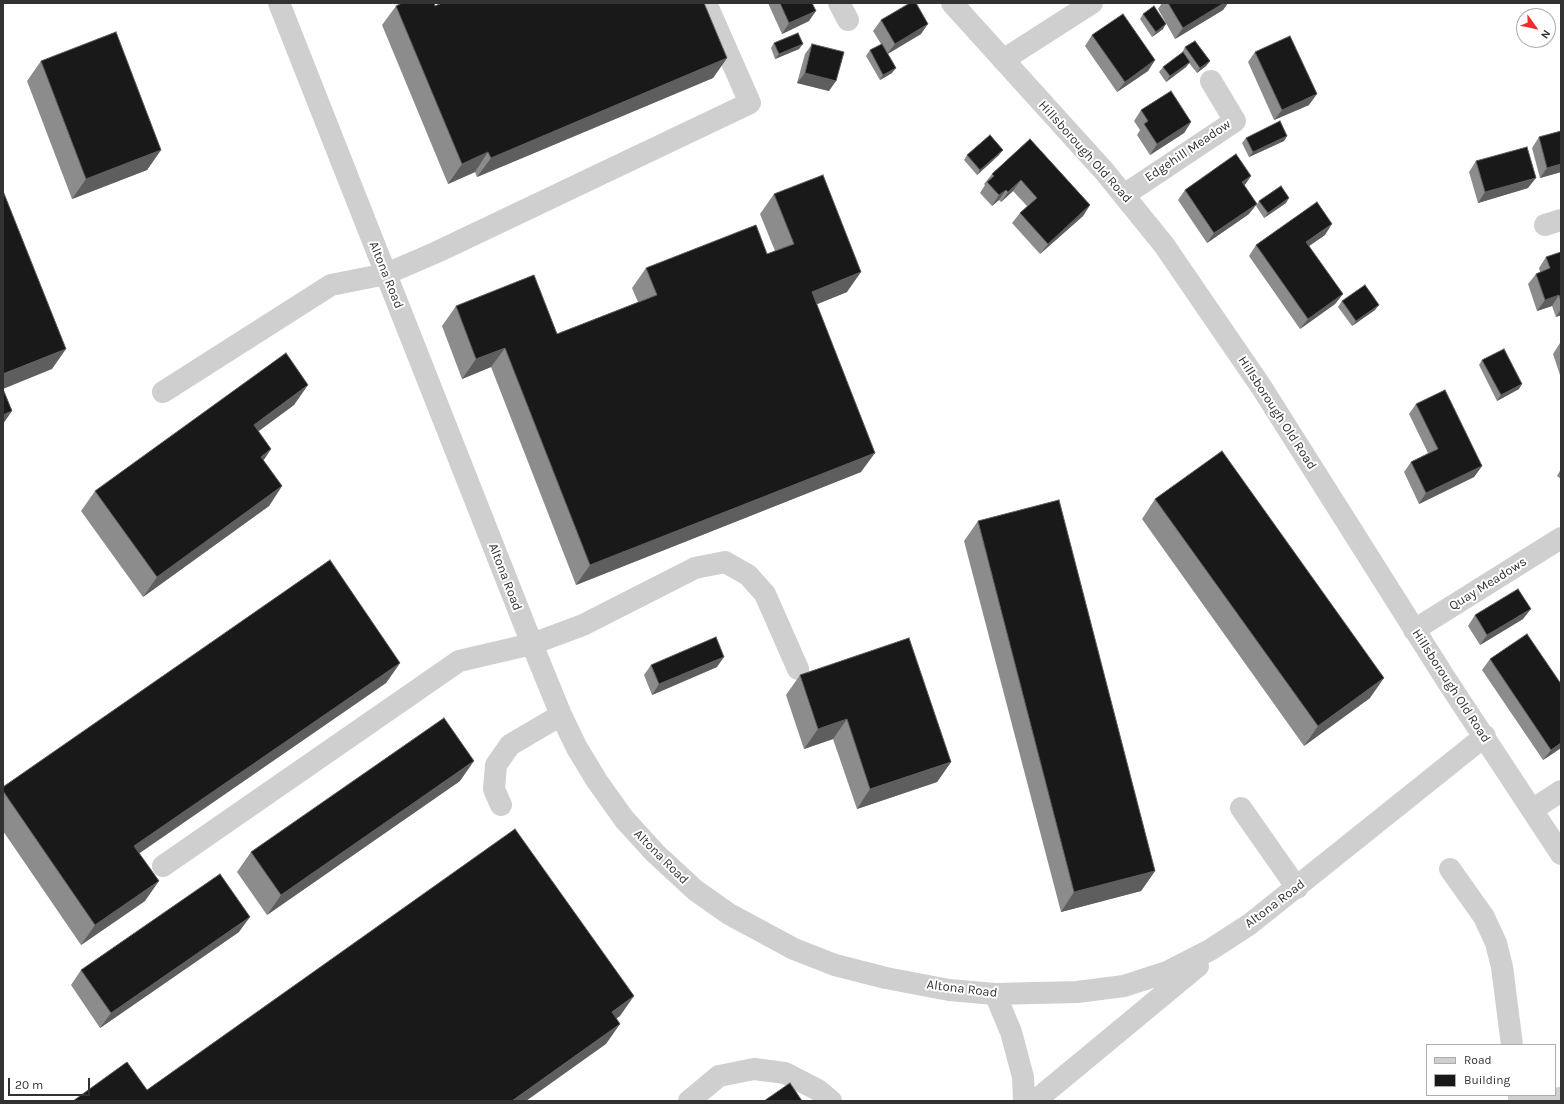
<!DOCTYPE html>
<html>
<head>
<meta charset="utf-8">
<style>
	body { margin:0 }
	#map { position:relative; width:1564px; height:1104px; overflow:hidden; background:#fff; font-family:Karla,sans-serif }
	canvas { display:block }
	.frame { position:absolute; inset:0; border:4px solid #323232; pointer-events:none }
	.legend { position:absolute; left:1426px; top:1044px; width:130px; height:52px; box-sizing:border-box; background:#fff; border:1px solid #adadad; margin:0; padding:5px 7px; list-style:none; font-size:12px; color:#323232 }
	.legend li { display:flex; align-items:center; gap:8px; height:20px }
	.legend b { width:20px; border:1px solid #adadad }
	.north { position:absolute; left:1516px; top:8px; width:40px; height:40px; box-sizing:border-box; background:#fff; border:1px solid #adadad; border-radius:50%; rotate:123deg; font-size:11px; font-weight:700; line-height:16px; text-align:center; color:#323232 }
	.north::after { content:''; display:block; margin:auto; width:14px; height:18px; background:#f22c2c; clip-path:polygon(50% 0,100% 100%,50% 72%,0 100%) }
	.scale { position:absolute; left:8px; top:1078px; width:82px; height:18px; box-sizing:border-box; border:2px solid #323232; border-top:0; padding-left:5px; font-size:12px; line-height:14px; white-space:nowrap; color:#323232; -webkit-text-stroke:3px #fff; paint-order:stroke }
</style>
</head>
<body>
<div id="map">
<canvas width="1564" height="1104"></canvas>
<div class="frame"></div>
<ul class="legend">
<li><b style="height:5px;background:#cfcfcf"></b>Road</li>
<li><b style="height:11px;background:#191919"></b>Building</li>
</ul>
<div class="north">N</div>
<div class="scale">20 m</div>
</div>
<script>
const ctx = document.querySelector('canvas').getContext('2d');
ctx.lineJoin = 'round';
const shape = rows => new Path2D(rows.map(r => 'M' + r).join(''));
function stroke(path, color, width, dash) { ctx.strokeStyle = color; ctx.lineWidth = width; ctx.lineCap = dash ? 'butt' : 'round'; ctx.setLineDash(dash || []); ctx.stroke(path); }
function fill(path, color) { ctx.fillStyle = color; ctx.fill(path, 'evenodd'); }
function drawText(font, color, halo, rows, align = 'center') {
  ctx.font = font + ' Karla,sans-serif'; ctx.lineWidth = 4; ctx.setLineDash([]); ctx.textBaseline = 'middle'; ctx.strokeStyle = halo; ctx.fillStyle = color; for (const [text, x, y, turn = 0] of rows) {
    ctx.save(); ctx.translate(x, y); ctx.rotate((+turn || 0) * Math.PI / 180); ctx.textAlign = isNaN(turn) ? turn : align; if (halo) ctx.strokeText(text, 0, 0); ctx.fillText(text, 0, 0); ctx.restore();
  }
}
stroke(shape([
	[279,3,532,644,561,715,577,748,597,781,624,819,655,853,695,890,729,914,794,949,835,965,886,978,949,990,995,994,1077,992,1124,986,1167,972,1210,950,1250,924,1485,736],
	[839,3,848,20],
	[952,3,1104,171,1164,245,1262,388,1447,681,1561,854],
	[1003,60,1092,3],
	[1124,195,1235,121,1211,81],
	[1545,225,1561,220],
	[163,392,331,285,386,274,437,252,750,103,706,3],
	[1414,630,1561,538],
	[501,805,494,789,496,765,510,745,561,715],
	[1241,808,1297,888],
	[1532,810,1561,791],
	[163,866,459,661,532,644,583,625,695,568,725,562,748,575,765,594,798,669],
	[1450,869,1484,917,1496,943,1502,967,1512,1045],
	[995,994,1011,1032,1023,1077,1024,1101],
	[1519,1095,1519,1101],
	[689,1101,719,1076,754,1069,785,1073,818,1090,831,1101],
	[1035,1101,1198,966],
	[1540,1101,1561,1098]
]), '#cfcfcf', 22);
fill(shape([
	[768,3,812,3,809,21,782,34],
	[1162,3,1228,3,1223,10,1175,39,1158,9],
	[396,6,435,6,727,58,713,78,477,177,475,172,448,184,382,25],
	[1143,14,1163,29,1152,37,1140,19],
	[881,20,921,34,888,54,892,73,880,80,866,56,870,50,881,44,873,31],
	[1092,35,1155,60,1148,71,1117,92,1085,46],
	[774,43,799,49,775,59,771,48],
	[812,44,829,91,797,83,805,54],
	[1185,47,1210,61,1206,66,1197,73,1189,63,1186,67,1166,82,1159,72,1163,67,1182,53],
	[1255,52,1309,105,1274,120,1248,62],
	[41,61,161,150,147,170,72,199,27,81],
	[1141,110,1191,122,1184,133,1150,155,1137,135,1140,130,1134,121],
	[1561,131,1561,172,1540,178,1532,148,1539,137],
	[1287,136,1284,141,1249,157,1242,143,1246,138],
	[1030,139,1090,205,1083,216,1040,254,1012,223,1020,213,1027,206,1013,191,1001,202,999,200,992,206,980,193,985,185,984,184,992,174],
	[967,155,999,155,977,175,964,160],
	[1476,161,1528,188,1478,203,1469,172],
	[1251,176,1244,186,1249,214,1207,243,1178,200,1185,190],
	[774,194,847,292,817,304,861,472,576,585,491,367,462,379,442,326,456,306,557,334,638,302,632,288,646,268,767,254,775,251,760,214],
	[1259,201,1286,203,1264,218,1256,206],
	[1325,235,1309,246,1343,294,1335,304,1300,329,1249,256,1256,245],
	[1561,252,1561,315,1556,317,1552,306,1537,311,1528,284,1536,274,1540,272,1539,268,1546,257],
	[1342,301,1375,310,1352,326,1338,307],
	[1560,343,1561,343,1561,378,1553,354],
	[1482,360,1519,389,1497,401,1479,365],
	[1416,404,1482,466,1474,477,1419,504,1404,472,1411,462,1428,453,1409,414],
	[294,405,258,431,263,460,282,486,269,506,143,597,81,511,95,491],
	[1561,469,1561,479,1557,476],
	[1155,499,1370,698,1304,746,1142,519],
	[978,521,1155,871,1141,891,1061,912,964,541],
	[1475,615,1523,619,1480,645,1468,626],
	[1490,659,1561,748,1543,760,1482,670],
	[400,663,386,683,139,853,145,901,81,945,3,831,3,787],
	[651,665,717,667,652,695,644,675],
	[800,675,951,762,937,782,857,809,833,739,804,749,786,695],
	[460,781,267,915,237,872,251,852],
	[239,932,100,1028,71,985,81,970]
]), '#8c8c8c');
fill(shape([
	[1224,3,1228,3,1223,10,1175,39,1183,28],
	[816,11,809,21,782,34,789,23],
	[928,24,921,34,887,54,895,44],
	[1166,24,1163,29,1152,37,1156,32],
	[803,44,799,49,775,59,779,54],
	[727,58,713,78,477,177,491,158],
	[1155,60,1148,71,1117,92,1125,82],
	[1210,61,1206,66,1197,73,1200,68],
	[1190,62,1186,67,1166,82,1170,76],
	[896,68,892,73,880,80,883,75],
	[805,73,836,81,829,91,797,83],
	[1317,94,1309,105,1274,120,1282,110],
	[1191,122,1184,133,1150,155,1157,144],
	[1287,136,1284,141,1249,157,1253,152],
	[161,150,147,170,72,199,86,179],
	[1003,150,999,155,977,175,980,170],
	[488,152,475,172,448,184,462,164],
	[1561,164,1561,172,1540,178,1547,168],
	[1251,176,1244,186,1242,182],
	[1536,178,1528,188,1478,203,1485,192],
	[1021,180,1013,191,1001,202,1008,192],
	[1006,190,999,200,992,206,999,195],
	[1289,198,1286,203,1264,218,1268,213],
	[1257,204,1249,214,1207,243,1214,233],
	[1090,205,1083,216,1040,254,1048,244],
	[1332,224,1325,235,1299,253,1306,242],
	[861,272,847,292,798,312,812,292],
	[1343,294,1335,304,1300,329,1308,319],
	[1559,295,1552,306,1537,311,1545,300],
	[1379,305,1375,310,1352,326,1356,321],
	[1561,309,1561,315,1556,317],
	[505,348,491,367,462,379,476,359],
	[66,349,52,369,3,389,3,374],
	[1522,384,1519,389,1497,401,1501,395],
	[308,385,294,405,240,445,254,425],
	[12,411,3,424,3,415],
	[271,449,258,469,261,457],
	[875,453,861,472,576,585,590,565],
	[1482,466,1474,477,1419,504,1426,493],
	[282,486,269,506,143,597,157,577],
	[1531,609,1523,619,1480,645,1487,635],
	[724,657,717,667,652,695,659,684],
	[400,663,386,683,121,866,134,846],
	[1384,678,1370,698,1304,746,1318,726],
	[847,719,833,739,804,749,818,729],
	[1561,743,1561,748,1543,760,1551,750],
	[474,761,460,781,267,915,281,895],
	[951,762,937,782,857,809,870,789],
	[1155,871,1141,891,1061,912,1074,892],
	[159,881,145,901,81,945,95,925],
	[250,917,239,932,100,1028,111,1013],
	[634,996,620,1016,598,1032,612,1012],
	[620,1024,606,1044,526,1101,512,1101]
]), '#5e5e5e');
const building = shape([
	[402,3,434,3,435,6,442,3,704,3,727,58,491,158,488,152,462,164,396,6,402,3],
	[780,3,812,3,816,11,789,23,780,3],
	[910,3,916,3,928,24,895,44,881,20,910,3],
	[1168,3,1224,3,1183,28,1168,3],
	[1154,6,1166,24,1156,32,1143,14,1154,6],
	[1123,14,1155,60,1125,82,1092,35,1123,14],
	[116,32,161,150,86,179,41,61,116,32],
	[798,33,803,44,779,54,774,43,798,33],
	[1290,36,1317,94,1282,110,1255,52,1290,36],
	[1195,41,1210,61,1200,68,1185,47,1195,41],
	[812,44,844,52,836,81,805,73,812,44],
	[882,44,896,68,883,75,870,50,882,44],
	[1183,52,1190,62,1170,76,1163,67,1183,52],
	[1171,91,1191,122,1157,144,1144,124,1148,121,1141,110,1171,91],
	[1280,121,1287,136,1253,152,1246,138,1280,121],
	[1561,131,1561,164,1547,168,1539,137,1561,131],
	[990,135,1003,150,980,170,967,155,990,135],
	[1030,139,1090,205,1048,244,1020,213,1037,198,1021,180,1008,192,1006,190,999,195,987,182,994,176,992,174,1030,139],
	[1527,147,1536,178,1485,192,1476,161,1527,147],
	[1236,154,1251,176,1242,182,1257,204,1214,233,1185,190,1236,154],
	[823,175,861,272,812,292,875,453,590,565,505,348,476,359,456,306,534,275,557,334,657,295,646,268,756,225,767,254,794,244,774,194,823,175],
	[1281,186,1289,198,1268,213,1259,201,1281,186],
	[3,191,66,349,3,374,3,191],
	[1317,202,1332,224,1306,242,1343,294,1308,319,1256,245,1317,202],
	[1561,252,1561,301,1559,295,1545,300,1536,274,1550,268,1546,257,1561,252],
	[1365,285,1379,305,1356,321,1342,301,1365,285],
	[1504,349,1522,384,1501,395,1482,360,1504,349],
	[286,353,308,385,254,425,271,449,261,457,282,486,157,577,95,491,286,353],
	[3,389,12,411,3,415,3,389],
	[1445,390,1482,466,1426,493,1411,462,1438,449,1416,404,1445,390],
	[1222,451,1384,678,1318,726,1155,499,1222,451],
	[1059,500,1155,871,1074,892,978,521,1059,500],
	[330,560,400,663,134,846,159,881,95,925,3,791,3,787,330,560],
	[1518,589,1531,609,1487,635,1475,615,1518,589],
	[1527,634,1561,684,1561,743,1551,750,1490,659,1527,634],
	[716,637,724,657,659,684,651,665,716,637],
	[909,638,951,762,870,789,847,719,818,729,800,675,909,638],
	[444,718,474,761,281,895,251,852,444,718],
	[515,829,634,996,612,1012,620,1024,512,1101,73,1101,127,1062,147,1090,515,829],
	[220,874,250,917,111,1013,81,970,220,874],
	[790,1083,802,1101,764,1101,790,1083]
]);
fill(building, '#191919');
stroke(building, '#5e5e5e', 1);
drawText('13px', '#323232', '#fff', [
	["Edgehill Meadow",1188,151,-34],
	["Hillsborough Old Road",1085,152,48],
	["Altona Road",386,275,68],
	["Hillsborough Old Road",1277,413,57],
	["Altona Road",505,577,69],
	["Quay Meadows",1488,584,-32],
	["Hillsborough Old Road",1451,686,57],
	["Altona Road",661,857,45],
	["Altona Road",1275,904,-37],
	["Altona Road",962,989,7]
]);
</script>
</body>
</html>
